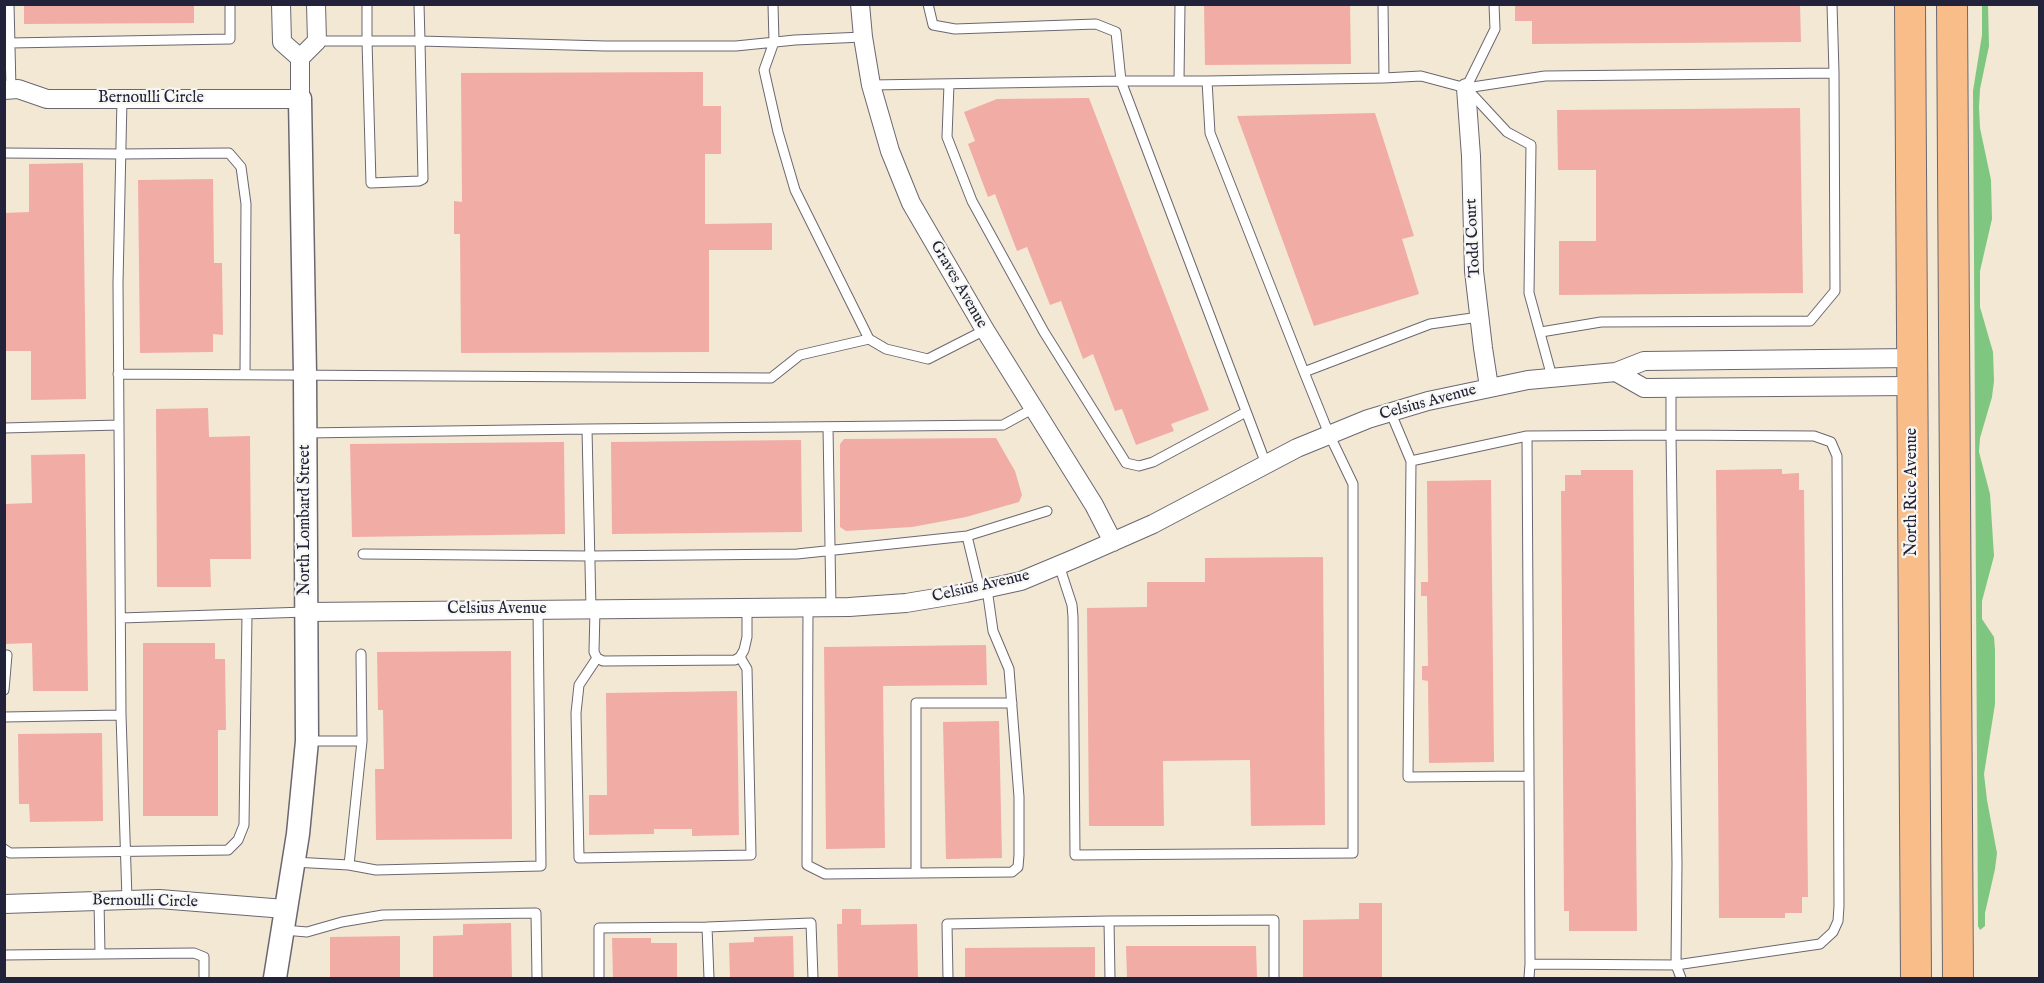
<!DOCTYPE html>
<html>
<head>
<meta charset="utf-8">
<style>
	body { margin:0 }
	#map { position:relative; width:2044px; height:983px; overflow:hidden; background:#f3e8d4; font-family:"IM FELL English",serif }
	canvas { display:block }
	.frame { position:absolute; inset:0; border:6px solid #22223b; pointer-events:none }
</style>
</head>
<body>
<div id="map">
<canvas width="2044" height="983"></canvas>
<div class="frame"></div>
</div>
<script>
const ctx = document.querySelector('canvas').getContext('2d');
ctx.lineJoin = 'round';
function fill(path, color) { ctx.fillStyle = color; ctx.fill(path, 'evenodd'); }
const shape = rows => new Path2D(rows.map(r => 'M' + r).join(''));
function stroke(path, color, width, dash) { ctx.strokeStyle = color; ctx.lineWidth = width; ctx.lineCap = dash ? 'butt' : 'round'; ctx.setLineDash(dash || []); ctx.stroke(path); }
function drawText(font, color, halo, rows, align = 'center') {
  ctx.font = font + ' "IM FELL English",serif'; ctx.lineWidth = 4.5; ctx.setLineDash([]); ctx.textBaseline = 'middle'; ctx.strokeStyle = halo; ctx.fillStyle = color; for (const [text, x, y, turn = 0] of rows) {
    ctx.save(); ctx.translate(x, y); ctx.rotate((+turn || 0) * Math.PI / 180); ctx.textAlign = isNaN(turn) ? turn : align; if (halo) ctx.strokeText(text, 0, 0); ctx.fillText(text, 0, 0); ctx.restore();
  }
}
fill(shape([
	[1988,4,1989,46,1980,89,1979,107,1980,128,1991,180,1992,219,1980,271,1980,307,1993,352,1994,381,1992,397,1980,438,1979,452,1990,494,1994,556,1982,601,1982,619,1994,637,1995,650,1995,704,1984,774,1987,800,1997,853,1995,869,1985,913,1985,926,1980,930,1978,926,1973,91,1982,35,1982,5]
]), '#7fc681');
fill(shape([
	[24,4,194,4,194,23,24,24],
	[1204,4,1350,4,1351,64,1205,65],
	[1515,4,1800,4,1801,42,1532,44,1532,21,1515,21],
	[703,72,703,106,721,106,721,154,705,154,705,224,772,223,772,250,709,250,709,352,461,353,460,234,454,234,454,201,462,202,461,73],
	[1089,98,1209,410,1171,424,1174,431,1136,445,1122,409,1115,411,1093,354,1083,359,1061,301,1050,305,1027,247,1017,251,995,194,988,197,968,144,975,141,964,112,997,99],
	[1800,108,1803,293,1559,295,1559,241,1596,241,1596,170,1558,170,1557,110],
	[1375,113,1414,236,1402,239,1419,294,1314,326,1237,116],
	[83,163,86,399,31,400,31,351,4,351,4,213,29,212,29,164],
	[213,179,214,263,222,263,223,335,213,334,213,352,140,353,138,180],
	[208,408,209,437,250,436,251,559,210,559,211,587,157,587,156,409],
	[996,438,1015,471,1022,495,1019,502,966,517,912,527,846,531,840,527,840,444,844,439],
	[801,440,802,532,612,534,611,442],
	[564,442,565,534,352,537,350,444],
	[85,454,88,691,33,691,32,643,4,644,4,504,32,503,31,455],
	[1782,469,1782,474,1799,473,1799,490,1804,490,1808,897,1802,897,1802,913,1785,913,1785,918,1719,918,1716,470],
	[1581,470,1633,470,1637,931,1569,931,1569,911,1564,911,1561,491,1565,491,1565,475,1581,475],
	[1491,480,1494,762,1429,763,1428,681,1422,680,1422,666,1428,666,1427,596,1421,596,1421,582,1428,582,1427,481],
	[1323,557,1325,825,1251,826,1250,760,1163,761,1164,826,1089,826,1087,608,1147,607,1147,582,1205,582,1205,558],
	[143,643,215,643,215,659,225,659,226,730,218,730,218,816,143,816],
	[986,645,987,685,883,686,885,848,826,849,824,647],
	[511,651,512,839,376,840,375,769,384,769,383,710,378,710,377,652],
	[737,691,739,835,692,836,692,829,654,829,654,834,589,835,589,795,607,795,606,693],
	[999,721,1002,858,946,859,943,722],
	[102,733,103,821,30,822,29,804,19,804,18,734],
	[1359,903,1382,903,1382,978,1303,978,1303,920,1359,919],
	[842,909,861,909,861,925,917,924,918,978,838,978,837,924,842,924],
	[511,923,512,978,433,978,433,936,463,935,463,924],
	[400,936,400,978,330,978,330,937],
	[793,936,794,978,730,978,729,943,754,942,754,937],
	[612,938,651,938,651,943,677,943,677,978,613,978],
	[1126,946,1256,946,1257,978,1127,978],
	[1095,947,1095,978,965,978,965,948]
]), '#f1aca6');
const service = shape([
	[9,4,11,89],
	[367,4,367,41,420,41,419,4],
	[773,4,774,42,764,70,778,132,795,190,869,339,886,349,928,359,985,330],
	[928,4,933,25,955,29,1096,24,1116,32,1121,81,1207,81,1210,133,1304,372],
	[1832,4,1834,73],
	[317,41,367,41,371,183,419,181,423,179,420,41,605,46,736,46,795,40,863,37],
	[10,43,230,39,230,4],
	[1384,78,1421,76,1466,88,1545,76,1834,73,1835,291,1810,321,1601,322,1541,332],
	[1179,81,1180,4],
	[1207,81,1384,78,1383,4],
	[949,84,947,137,972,201,1044,332,1126,463,1139,466,1153,462,1246,412],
	[871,85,1121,81,1266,464],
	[1466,88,1495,29,1494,4],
	[1469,91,1507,132,1531,145,1529,293,1552,377],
	[122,99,118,283,121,715,127,899],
	[4,153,121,154,229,153,241,167,246,204,245,374],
	[118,374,771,378,800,355,869,339],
	[1390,411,1411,461,1527,436,1671,435,1671,388],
	[828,427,831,607],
	[4,428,119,425],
	[587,429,1003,425,1034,408],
	[305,433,587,429,591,609],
	[1527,436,1529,776],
	[1411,461,1408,777,1529,776,1530,964],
	[967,536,980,590],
	[363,554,590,556,797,554,967,536,1047,511],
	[1059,565,1072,605,1073,617,1075,855,1353,853,1353,484,1329,434,1304,372,1430,324,1479,317],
	[808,608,807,865,825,874,1012,872,1018,867,1019,855,1019,797,1009,669,993,631,987,589],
	[595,609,594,652,597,658,603,661,735,660,740,657,744,650,747,637,747,608],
	[121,618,306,612],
	[361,654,362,741],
	[597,658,579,685,576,713,579,858,751,855,747,669,740,657],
	[4,690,7,655],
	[4,717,121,715],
	[307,741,362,741,349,865],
	[4,849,10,853,228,850,238,840,244,825,247,615],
	[293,862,349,865,376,870,541,866,538,610],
	[916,873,916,703,1012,703],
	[99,900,100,954],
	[1109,921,1274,920,1274,978],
	[707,927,709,978],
	[284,930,307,932,342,922,383,915,536,913,537,978],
	[4,955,194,953,204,957,204,978],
	[599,978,599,928,707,927,811,923,813,978],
	[948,978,947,924,1109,921,1110,978],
	[1529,978,1530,964,1676,965,1677,863,1671,435,1814,436,1831,442,1837,456,1839,906,1838,921,1833,932,1820,944,1676,965,1681,978]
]);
const minor = shape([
	[281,4,282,42,300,58],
	[860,4,863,37,871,85,890,151,911,203,985,330,1094,505,1113,542],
	[1466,88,1471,156,1474,271,1483,348,1489,387],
	[4,90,18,89,47,99,300,99,300,58,317,41,316,4],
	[1616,372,1644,388,1912,386],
	[306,612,849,607,906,603,966,593,1021,581,1076,558,1153,524,1297,448,1368,419,1428,401,1528,380,1616,372,1644,361,1912,358],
	[4,904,159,899,285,909]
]);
const tertiary = shape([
	[275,978,298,834,307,741,305,374,300,99]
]);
const trunk = shape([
	[1910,4,1916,978],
	[1952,4,1958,978]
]);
stroke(service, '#6b6771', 11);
stroke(minor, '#6b6771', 20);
stroke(tertiary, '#6b6771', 25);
stroke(trunk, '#6b6771', 32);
stroke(service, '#fff', 9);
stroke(minor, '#fff', 18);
stroke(tertiary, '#fff', 22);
stroke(trunk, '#f8bd89', 30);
drawText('16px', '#22223b', '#f6f6f2', [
	["Bernoulli Circle",151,99],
	["Todd Court",1474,238,-93],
	["Graves Avenue",958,285,60],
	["Celsius Avenue",1428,403,-15],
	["North Rice Avenue",1913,492,-90],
	["North Lombard Street",306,520,-90],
	["Celsius Avenue",981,587,-13],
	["Celsius Avenue",497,610],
	["Bernoulli Circle",145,902,1]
]);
</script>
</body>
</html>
